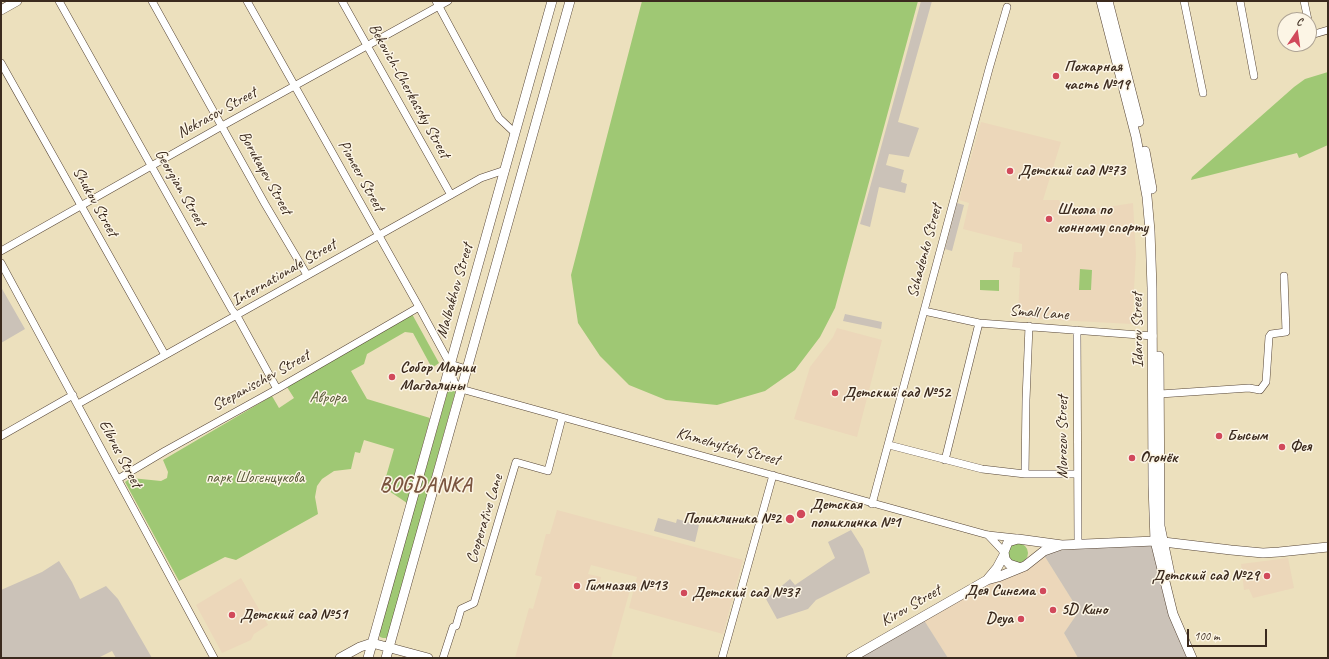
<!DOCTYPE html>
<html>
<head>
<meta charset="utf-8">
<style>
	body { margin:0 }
	#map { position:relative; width:1329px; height:659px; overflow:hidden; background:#ece0bd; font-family:Caveat,sans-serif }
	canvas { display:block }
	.frame { position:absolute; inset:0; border:2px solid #3b2a1e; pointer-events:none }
	.north { position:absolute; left:1277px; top:12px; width:40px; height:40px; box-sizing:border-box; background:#fcf5e5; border:1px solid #afa495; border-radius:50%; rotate:13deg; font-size:11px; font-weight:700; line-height:16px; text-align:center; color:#3b2a1e }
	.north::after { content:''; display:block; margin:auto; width:14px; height:18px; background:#d1495b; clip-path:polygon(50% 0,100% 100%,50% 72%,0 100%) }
	.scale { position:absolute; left:1187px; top:629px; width:80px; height:18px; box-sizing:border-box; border:2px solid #3b2a1e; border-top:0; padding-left:5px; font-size:12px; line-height:14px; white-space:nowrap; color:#3b2a1e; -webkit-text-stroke:3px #fcf5e5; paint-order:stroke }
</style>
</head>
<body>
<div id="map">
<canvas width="1329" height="659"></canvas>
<div class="frame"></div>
<div class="north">С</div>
<div class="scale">100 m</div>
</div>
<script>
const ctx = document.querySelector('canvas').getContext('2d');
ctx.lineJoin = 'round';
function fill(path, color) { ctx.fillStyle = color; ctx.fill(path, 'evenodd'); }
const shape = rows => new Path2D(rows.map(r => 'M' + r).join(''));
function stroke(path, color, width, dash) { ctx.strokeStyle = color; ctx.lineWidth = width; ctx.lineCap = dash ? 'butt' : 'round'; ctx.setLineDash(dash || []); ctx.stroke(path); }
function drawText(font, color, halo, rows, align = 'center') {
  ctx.font = font + ' Caveat,sans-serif'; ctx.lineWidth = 3; ctx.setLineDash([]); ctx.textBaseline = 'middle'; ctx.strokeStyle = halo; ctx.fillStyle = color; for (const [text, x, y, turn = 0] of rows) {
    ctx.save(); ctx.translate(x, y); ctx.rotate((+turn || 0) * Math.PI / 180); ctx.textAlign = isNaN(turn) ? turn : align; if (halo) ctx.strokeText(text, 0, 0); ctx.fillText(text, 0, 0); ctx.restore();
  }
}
fill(shape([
	[981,122,1061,142,1043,200,1059,200,1063,209,1101,208,1133,203,1136,254,1132,324,1018,318,1020,268,1012,267,1014,252,1022,252,1022,244,963,229,969,203,959,200],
	[837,328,882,340,857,437,794,419,810,367,833,337],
	[557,510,743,560,723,634,629,608,637,577,591,565,588,574,601,577,600,582,630,590,611,658,515,658,529,608,533,609,542,577,535,575,546,534,550,534],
	[1042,552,1079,611,1064,633,1078,658,948,658,922,617],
	[1288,558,1294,588,1253,598,1249,589,1244,590,1241,564],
	[241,578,268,625,254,634,251,640,222,653,196,605]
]), '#ecd7ba');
fill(shape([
	[921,1,932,1,898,122,919,128,909,157,889,154,886,165,904,170,901,182,907,184,905,193,879,187,870,227,860,224],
	[957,203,964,205,952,251,945,249],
	[1,287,25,329,1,343],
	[845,314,882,322,881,329,843,321],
	[658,518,676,523,677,519,699,525,695,542,654,531],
	[851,530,863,549,870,573,816,600,808,609,777,619,766,599,790,579,795,585,835,558,828,542],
	[1155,541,1173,614,1192,658,1078,658,1064,633,1079,611,1042,552],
	[59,561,72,582,80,599,106,586,118,599,152,658,116,658,112,651,98,658,1,658,1,590,42,572],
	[922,617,948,658,851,658]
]), '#cbc2b8');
fill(shape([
	[642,1,918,1,835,308,820,337,795,370,765,391,717,405,666,400,629,385,600,356,578,323,571,275],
	[1328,72,1328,145,1299,158,1297,153,1191,180,1192,177,1294,87,1305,79],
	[1080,269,1092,270,1091,290,1079,290],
	[980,280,999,280,999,291,980,290],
	[412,314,439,363,432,368,413,333,405,332,367,354,364,364,351,371,367,399,430,418,407,503,383,487,394,449,364,440,360,453,355,452,351,469,334,471,322,479,317,486,315,497,318,514,236,560,225,557,179,581,125,482,131,478,161,481,167,478,168,472,163,460,272,396,279,408,294,398,287,387],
	[449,387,452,387,455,389,455,393,388,636,386,638,383,638,380,637,379,633],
	'1008 553a10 10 0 1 1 20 0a10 10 0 1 1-20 0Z'
]), '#9fc874');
const minor = shape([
	[59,1,232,310,237,316,277,389],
	[152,1,265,204,307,275],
	[247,1,419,307,450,364,454,382,461,389,988,535,1016,538],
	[342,1,451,195],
	[436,1,499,118,515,133],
	[1184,1,1203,93],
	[1240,1,1254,76],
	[1304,1,1308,20],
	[1309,24,1311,35,1328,30],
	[1,63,165,355],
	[1,251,222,126,448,1],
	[1,263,214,658],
	[924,311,979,323,1153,336],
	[1077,330,1078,544],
	[450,364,466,369],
	[1160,394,1249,388,1260,390,1266,382,1269,337,1271,334,1286,332,1284,276],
	[78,404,481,178,505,170],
	[1,436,73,395],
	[889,445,982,469,1025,474,1077,474],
	[945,460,979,323],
	[1025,474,1026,400,1029,326],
	[118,479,165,451,277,389,419,307],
	[872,504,989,69,1007,7],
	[988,535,1004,552],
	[443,658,453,627,456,626,461,609,474,603,516,462,548,471,562,418],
	[722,658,773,475]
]);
const major = shape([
	[1101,1,1136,137,1147,197,1150,231,1152,288,1153,485,1155,541,1173,614,1192,658],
	[1108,1,1139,122],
	[1,10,17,1],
	[1145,151,1152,189],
	[1159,356,1160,526,1170,574],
	[1018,567,1009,564,1005,559,1004,552,1008,542,1018,539,1062,545,1155,541,1231,550,1263,553,1279,552,1328,547],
	[987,580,997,568,1004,555],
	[340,658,360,647,372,643,428,658],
	[368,658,552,1],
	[386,658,570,1],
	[851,658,987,580,998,577,1025,566,1044,551,1061,545]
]);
stroke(minor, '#564536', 8);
stroke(major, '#564536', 10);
stroke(minor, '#fff', 7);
stroke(major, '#fff', 9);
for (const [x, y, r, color] of [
	[1056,76,4,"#d1495b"],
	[1010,171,4,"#d1495b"],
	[1049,219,4,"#d1495b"],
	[392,377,4,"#d1495b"],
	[835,393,4,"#d1495b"],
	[1219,436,4,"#d1495b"],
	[1282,447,4,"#d1495b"],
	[1132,458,4,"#d1495b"],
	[801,514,5,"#d1495b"],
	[790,519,5,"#d1495b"],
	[1267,576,4,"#d1495b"],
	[577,586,4,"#d1495b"],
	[1043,591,4,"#d1495b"],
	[684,593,4,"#d1495b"],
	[1053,610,4,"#d1495b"],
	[232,615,4,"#d1495b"],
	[1021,619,4,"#d1495b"]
]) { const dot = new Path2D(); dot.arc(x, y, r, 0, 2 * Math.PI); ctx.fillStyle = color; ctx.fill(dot); stroke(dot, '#fcf5e5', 1.5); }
drawText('bold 16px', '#3b2a1e', '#fcf5e5', [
	["Пожарная",1064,67],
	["часть №19",1064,85],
	["Детский сад №73",1018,171],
	["Школа по",1057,210],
	["конному спорту",1057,228],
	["Собор Марии",400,368],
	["Магдалины",400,386],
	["Детский сад №52",843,393],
	["Бысым",1227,436],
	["Фея",1290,447],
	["Огонёк",1140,458],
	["Детская",810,505],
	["поликлинка №1",810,523],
	["Поликлиника №2",781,519,"right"],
	["Детский сад №29",1259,576,"right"],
	["Гимназия №13",585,586],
	["Дея Синема",1035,591,"right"],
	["Детский сад №37",692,593],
	["5D Кино",1061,610],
	["Детский сад №51",240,615],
	["Deya",1013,619,"right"]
], 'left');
drawText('16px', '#3b2a1e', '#fcf5e5', [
	["Bekovich-Cherkassky Street",409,91,61],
	["Nekrasov Street",217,113,-29],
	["Borukayev Street",265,173,61],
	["Pioneer Street",361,176,61],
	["Georgian Street",180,188,60],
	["Shukov Street",95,202,61],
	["Schadenko Street",925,251,-75],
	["Internationale Street",284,273,-30],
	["Malbakhov Street",455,291,-74],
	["Small Lane",1039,313,4],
	["Idarov Street",1138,330,-91],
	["Stepanischev Street",261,381,-29],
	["Morozov Street",1063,437,-90],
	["Khmelnytsky Street",728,447,15],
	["Elbrus Street",120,454,62],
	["Cooperative Lane",485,519,-73],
	["Kirov Street",911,606,-30]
]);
drawText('16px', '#595938', '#fcf5e5', [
	["Аврора",328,398],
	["парк Шогенцукова",255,478]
]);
ctx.letterSpacing = '1px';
drawText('bold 20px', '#7a543f', '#fcf5e5', [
	["BOGDANKA",426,486]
]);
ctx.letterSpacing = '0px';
</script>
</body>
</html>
